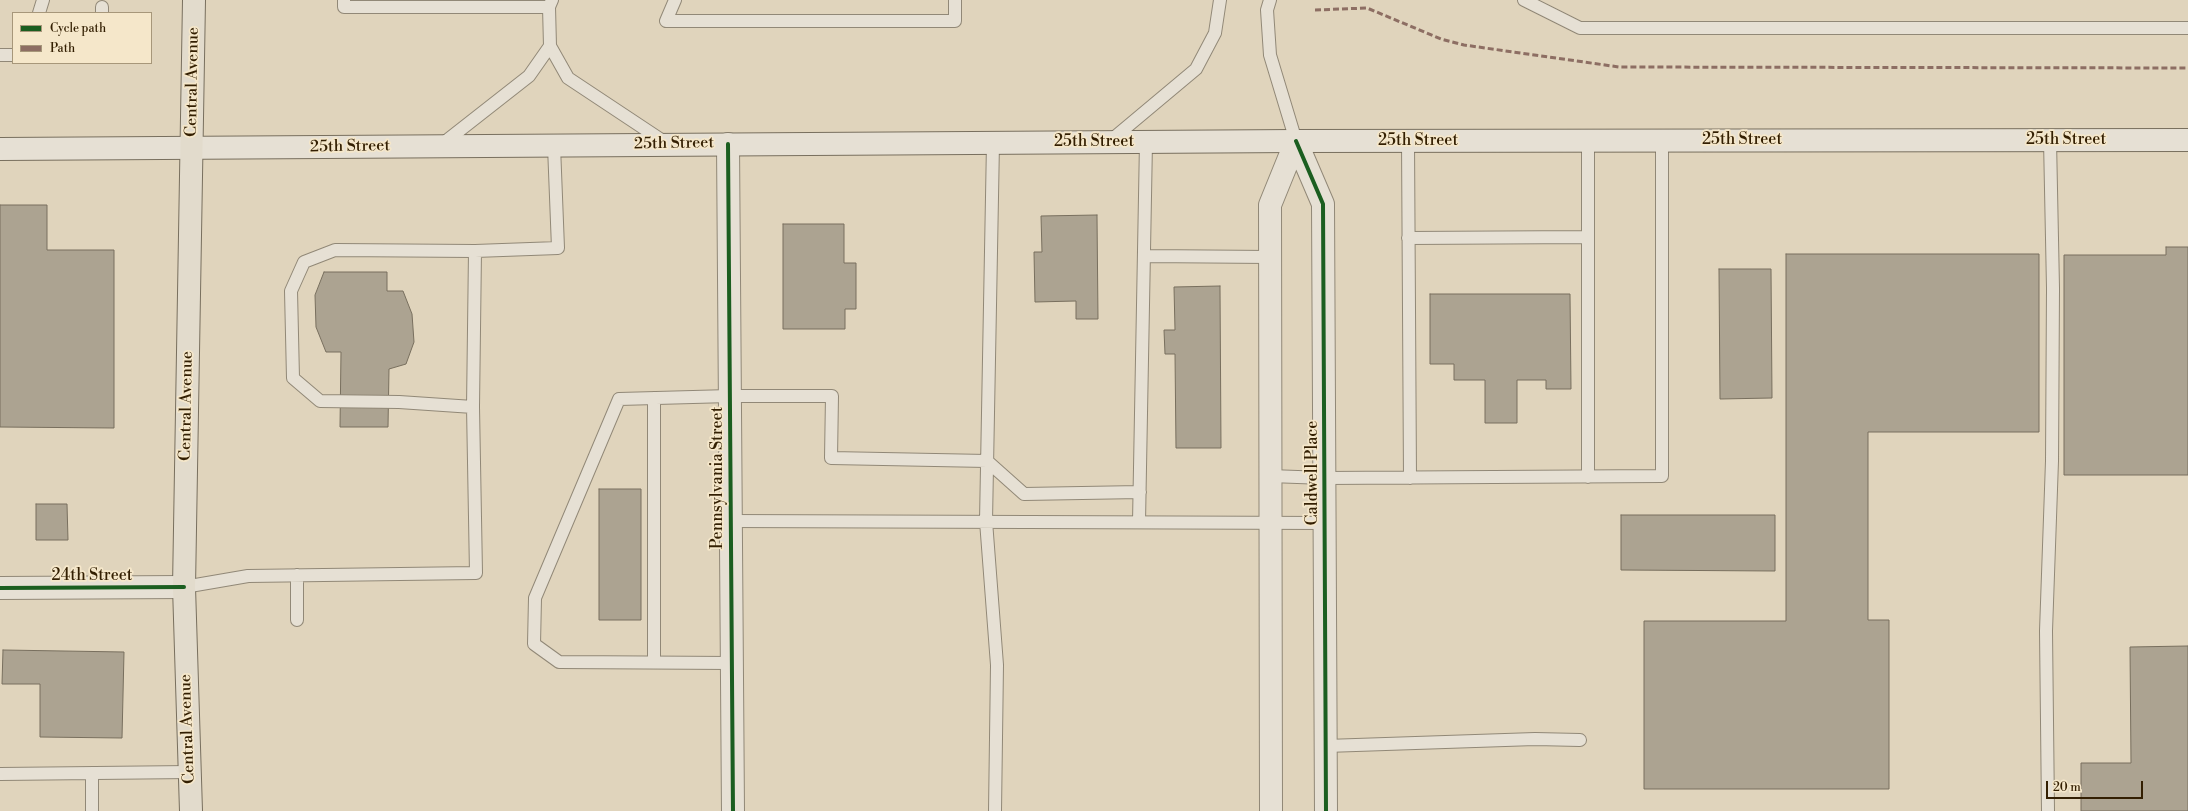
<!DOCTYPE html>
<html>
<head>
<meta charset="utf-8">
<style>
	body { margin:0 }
	#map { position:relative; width:2188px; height:811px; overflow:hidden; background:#e0d4bc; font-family:"Libre Bodoni",serif }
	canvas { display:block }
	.legend { position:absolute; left:12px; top:12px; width:140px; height:52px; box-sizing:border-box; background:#f5e7ca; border:1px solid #a7977a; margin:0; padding:5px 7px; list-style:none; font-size:12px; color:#331f02 }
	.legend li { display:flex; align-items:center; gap:8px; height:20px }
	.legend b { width:20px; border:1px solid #a7977a }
	.scale { position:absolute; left:2046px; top:781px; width:97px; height:18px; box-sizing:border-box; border:2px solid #331f02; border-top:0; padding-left:5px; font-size:12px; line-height:14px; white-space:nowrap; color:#331f02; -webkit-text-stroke:3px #f5e7ca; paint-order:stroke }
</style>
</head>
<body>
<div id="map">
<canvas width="2188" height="811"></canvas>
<ul class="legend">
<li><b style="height:5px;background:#1b5e20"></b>Cycle path</li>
<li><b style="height:5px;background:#8d6e63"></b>Path</li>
</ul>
<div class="scale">20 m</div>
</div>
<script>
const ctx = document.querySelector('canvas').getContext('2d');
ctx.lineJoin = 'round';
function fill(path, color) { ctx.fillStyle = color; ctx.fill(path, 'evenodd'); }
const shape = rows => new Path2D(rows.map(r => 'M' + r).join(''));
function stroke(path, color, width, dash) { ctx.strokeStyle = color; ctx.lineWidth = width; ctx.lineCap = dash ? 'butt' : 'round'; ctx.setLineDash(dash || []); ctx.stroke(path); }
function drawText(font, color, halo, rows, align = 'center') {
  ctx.font = font + ' "Libre Bodoni",serif'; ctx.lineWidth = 3.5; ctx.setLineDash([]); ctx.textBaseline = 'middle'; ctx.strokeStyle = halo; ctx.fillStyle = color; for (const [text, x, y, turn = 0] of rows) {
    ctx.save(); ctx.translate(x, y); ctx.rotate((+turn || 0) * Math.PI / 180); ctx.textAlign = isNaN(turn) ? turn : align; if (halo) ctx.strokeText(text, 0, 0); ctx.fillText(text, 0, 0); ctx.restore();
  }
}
const building = shape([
	[0,205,47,205,47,250,114,250,114,428,0,427,0,205],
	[1097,215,1098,319,1076,319,1076,301,1035,302,1034,252,1042,252,1041,216,1097,215],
	[783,224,844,224,844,263,856,263,856,309,845,309,845,329,783,329,783,224],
	[2166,247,2188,247,2188,475,2064,475,2064,255,2166,255,2166,247],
	[1786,254,2039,254,2039,432,1868,432,1868,620,1889,620,1889,789,1644,789,1644,621,1786,621,1786,254],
	[1719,269,1771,269,1772,398,1720,399,1719,269],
	[324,272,387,272,387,291,403,291,412,314,414,342,406,364,389,369,388,427,340,427,341,352,326,352,316,327,315,295,324,272],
	[1220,286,1221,448,1176,448,1175,354,1165,354,1164,330,1175,330,1174,287,1220,286],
	[1430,294,1570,294,1571,389,1546,389,1546,380,1517,380,1517,423,1485,423,1485,380,1454,380,1454,364,1430,364,1430,294],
	[599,489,641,489,641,620,599,620,599,489],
	[36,504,67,504,68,540,36,540,36,504],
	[1621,515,1775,515,1775,571,1621,570,1621,515],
	[2188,646,2188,811,2081,811,2081,763,2131,763,2130,647,2188,646],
	[3,650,124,652,122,738,40,737,40,684,2,684,3,650]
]);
fill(building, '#aca391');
stroke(building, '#786f5e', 1);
const service = shape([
	[344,0,344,7,549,7],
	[552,0,549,7,550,46,568,78,666,143],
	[675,0,666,21,955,21,955,0],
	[1270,0,1267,10,1270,55,1296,141],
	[1524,0,1580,28,2188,28],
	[102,7,102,13],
	[39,13,43,0],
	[0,55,13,55],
	[1110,141,1196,69,1215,33,1220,0],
	[1408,141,1410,478],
	[1588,141,1588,477],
	[993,143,986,521,997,665,995,811],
	[441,145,529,76,550,46],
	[1408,238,1588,237],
	[1145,256,1270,257],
	[654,398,654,662],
	[473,407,399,402,320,401,293,378,291,291,304,262,335,250,475,251],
	[1270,476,1325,478,1662,476,1662,141],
	[730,521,1325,523],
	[1139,522,1146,142],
	[297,575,297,620],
	[184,587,248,576,476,573,473,407,475,251,558,248,554,146],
	[732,663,559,662,534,644,535,598,619,399,730,396,832,396,831,458,987,461,1024,494,1140,492],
	[1326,746,1535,739,1580,740],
	[92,773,92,811],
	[0,774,190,772],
	[2048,811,2046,631,2052,461,2053,288,2050,140]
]);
const minor = shape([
	[1296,141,1323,204,1326,811],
	[728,144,733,811],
	[0,588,184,587],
	[1271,811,1270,205,1296,141]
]);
const secondary = shape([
	[0,149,1296,141,2188,140]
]);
const primary = shape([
	[191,811,184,587,194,0]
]);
stroke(service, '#918877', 14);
stroke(minor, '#918877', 24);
stroke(secondary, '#786f5e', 24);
stroke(primary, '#786f5e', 24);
stroke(service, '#e6e0d4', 12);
stroke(minor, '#e6e0d4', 22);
stroke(secondary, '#e6e0d4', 22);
stroke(primary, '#e2dbcc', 22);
stroke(shape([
	[1315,10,1367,8,1441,39,1464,45,1619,67,2188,68]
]), '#8d6e63', 3, [6, 3]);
stroke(shape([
	[1296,141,1323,204,1326,811],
	[728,144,733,811],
	[0,588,184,587]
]), '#1b5e20', 4);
drawText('16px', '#331f02', '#f5e7ca', [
	["Central Avenue",193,82,-89],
	["25th Street",1742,140],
	["25th Street",2066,140],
	["25th Street",1418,141],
	["25th Street",1094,142],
	["25th Street",674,144,-1],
	["25th Street",350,147,-1],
	["Central Avenue",187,406,-89],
	["Caldwell Place",1313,473,-90],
	["Pennsylvania Street",718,478,-90],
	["24th Street",92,576],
	["Central Avenue",188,729,-92]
]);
</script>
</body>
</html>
